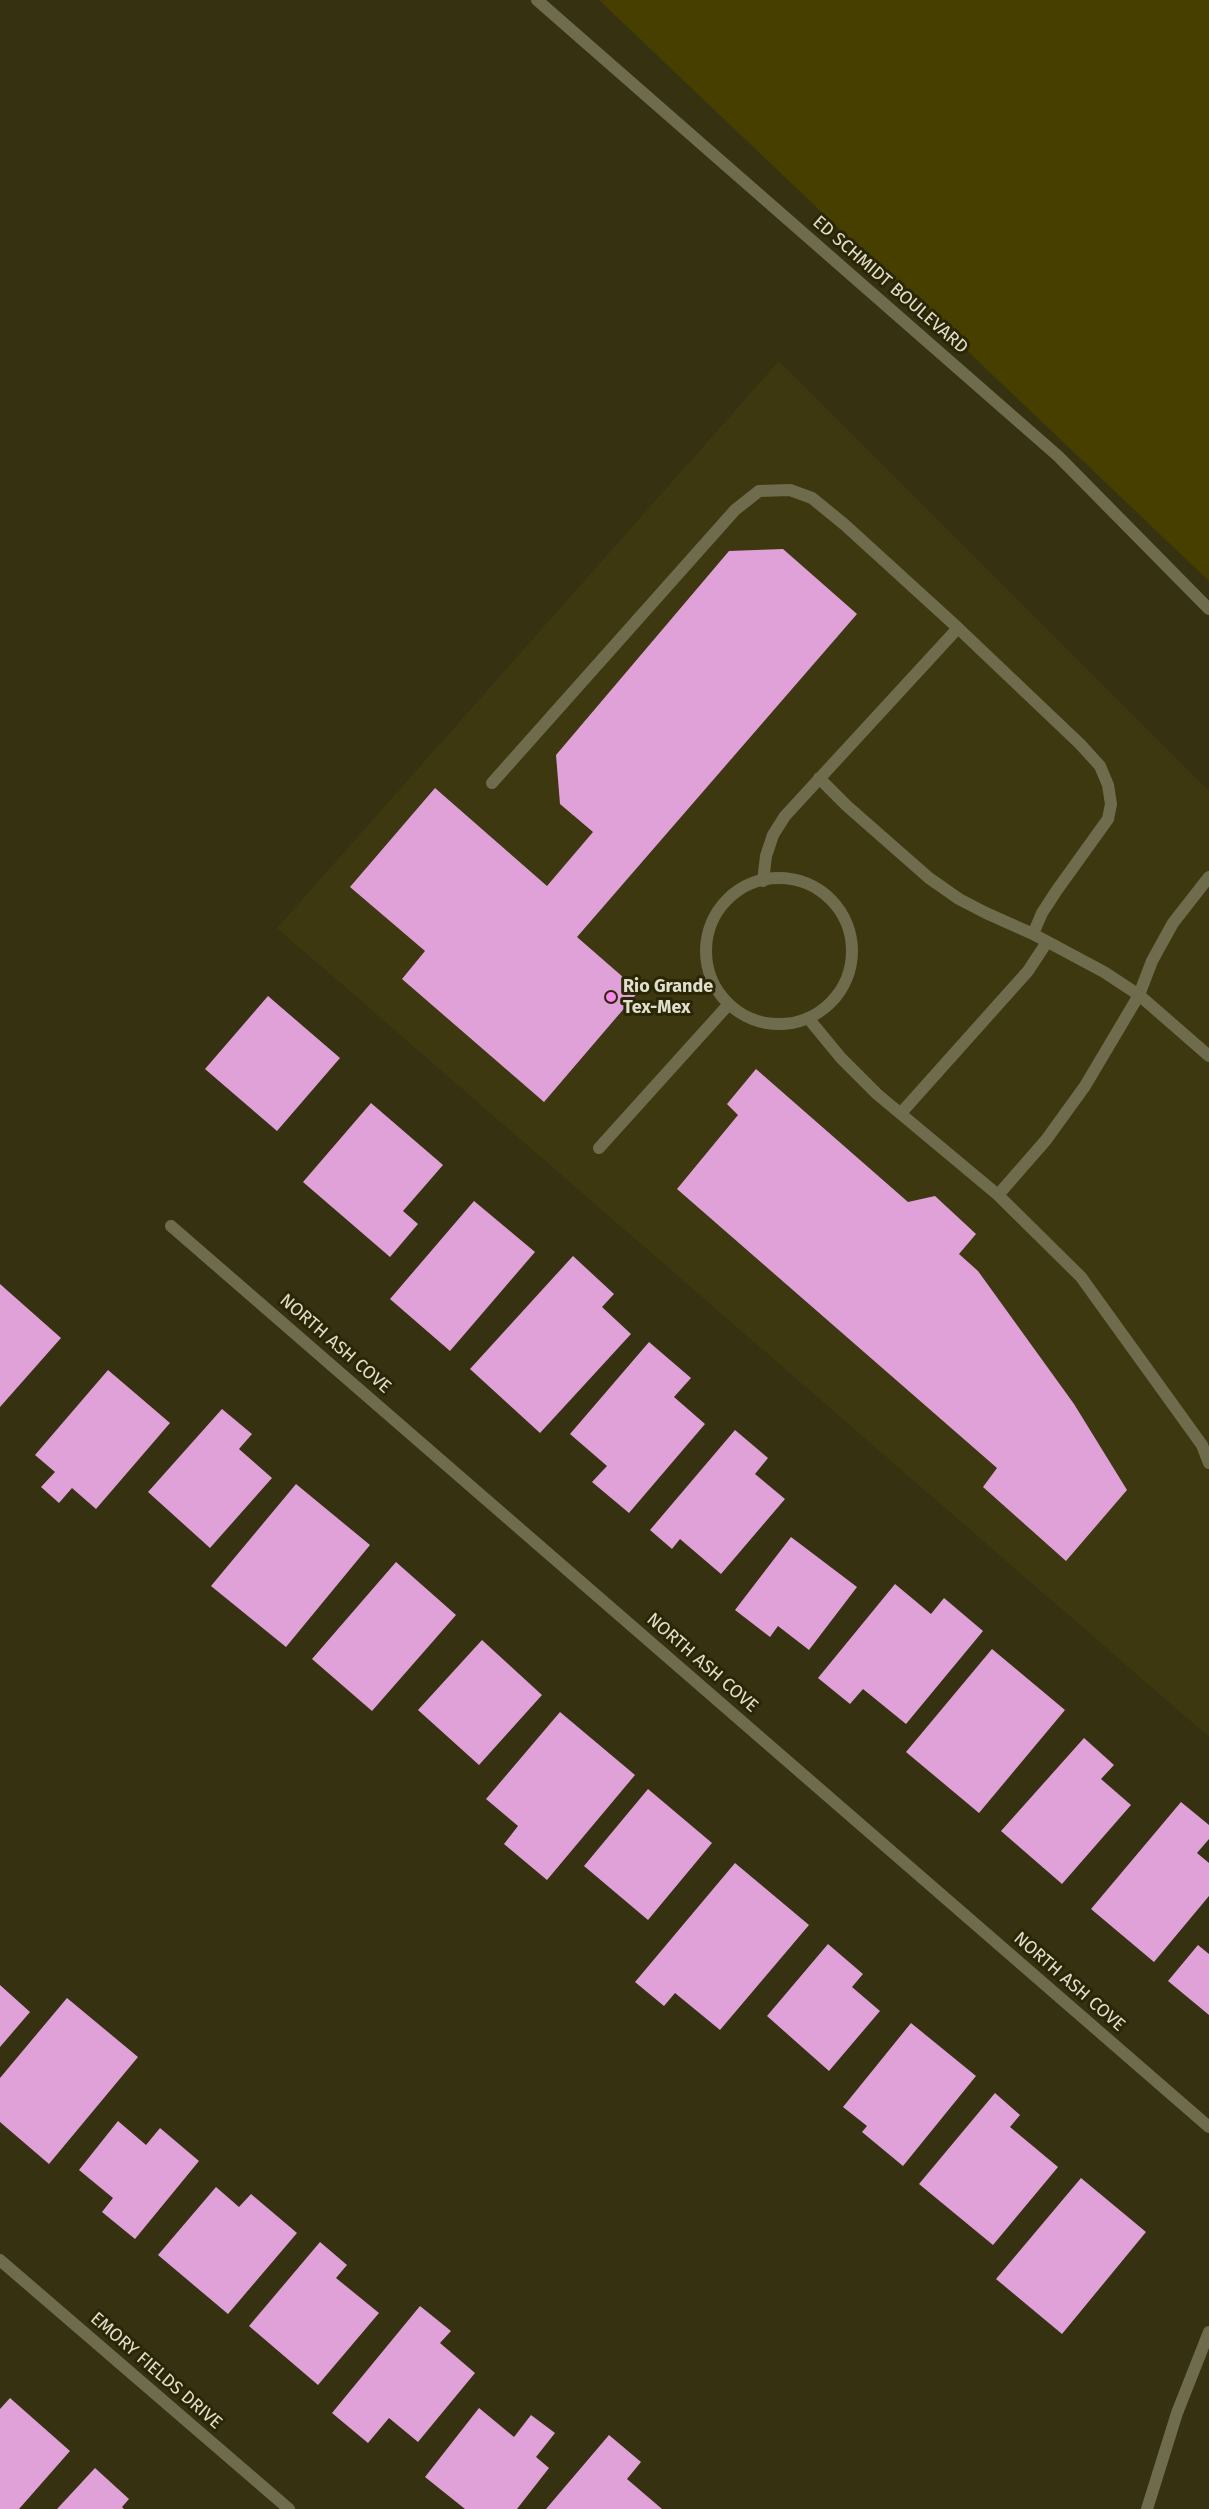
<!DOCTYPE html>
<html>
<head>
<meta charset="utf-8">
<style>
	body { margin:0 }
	canvas { display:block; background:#353111 }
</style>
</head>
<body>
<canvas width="1209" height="2509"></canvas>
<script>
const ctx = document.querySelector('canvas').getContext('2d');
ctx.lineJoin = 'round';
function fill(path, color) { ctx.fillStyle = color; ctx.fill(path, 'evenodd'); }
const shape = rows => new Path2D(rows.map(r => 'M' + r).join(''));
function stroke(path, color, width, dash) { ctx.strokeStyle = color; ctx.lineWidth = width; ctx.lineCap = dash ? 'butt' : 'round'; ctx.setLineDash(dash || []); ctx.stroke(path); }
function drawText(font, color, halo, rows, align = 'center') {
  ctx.font = font + ' "Fira Sans",sans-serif'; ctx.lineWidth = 6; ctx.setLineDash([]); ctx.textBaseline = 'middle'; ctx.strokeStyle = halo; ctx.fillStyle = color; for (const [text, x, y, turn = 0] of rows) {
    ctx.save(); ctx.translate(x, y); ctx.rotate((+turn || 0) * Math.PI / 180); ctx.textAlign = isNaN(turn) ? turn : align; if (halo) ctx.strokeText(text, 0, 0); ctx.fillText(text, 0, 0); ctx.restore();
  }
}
fill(shape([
	[779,361,1209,791,1209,1737,277,928]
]), '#3d380f');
fill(shape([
	[599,0,1209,0,1209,581]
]), '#473f00');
fill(shape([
	[783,549,857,614,577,937,639,991,544,1102,402,979,425,951,350,887,435,788,547,886,593,832,560,804,556,755,729,551],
	[268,996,340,1058,277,1131,205,1069],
	[756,1069,908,1202,935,1196,976,1234,959,1254,978,1271,1074,1404,1127,1490,1066,1561,983,1487,997,1468,677,1189,738,1115,727,1104],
	[371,1103,443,1165,403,1211,418,1224,390,1257,303,1182],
	[474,1201,535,1252,450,1351,390,1299],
	[573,1256,614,1294,602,1307,631,1334,540,1433,470,1369],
	[0,1284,61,1338,0,1407],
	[649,1342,691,1378,674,1397,705,1424,629,1513,592,1482,607,1466,570,1434],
	[108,1370,170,1423,96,1509,72,1488,59,1503,41,1487,55,1472,35,1455],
	[222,1409,252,1434,239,1449,272,1478,210,1548,148,1492],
	[735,1430,768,1458,755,1474,785,1499,721,1574,680,1539,672,1549,650,1530],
	[296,1484,370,1545,286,1647,211,1586],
	[791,1537,857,1587,809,1650,778,1626,770,1637,735,1610],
	[396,1562,456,1615,372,1711,312,1659],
	[895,1584,931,1614,944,1598,983,1631,906,1724,863,1689,850,1704,818,1678],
	[482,1640,542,1695,479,1765,418,1710],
	[992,1649,1065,1710,979,1813,906,1752],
	[560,1712,635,1775,547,1880,504,1844,518,1826,486,1799],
	[1084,1738,1114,1765,1101,1779,1131,1805,1062,1884,1001,1831],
	[648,1789,712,1843,648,1920,584,1866],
	[1181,1802,1209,1825,1209,1839,1197,1853,1209,1863,1209,1896,1154,1962,1091,1909],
	[735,1863,809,1925,720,2030,675,1993,664,2006,635,1982],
	[828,1944,863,1974,852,1987,880,2011,829,2071,767,2016],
	[1198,1945,1209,1954,1209,2015,1168,1981],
	[0,1985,30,2012,0,2047],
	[67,1998,138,2057,49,2164,0,2122,0,2078],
	[911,2023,976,2076,903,2166,862,2132,867,2126,843,2107],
	[995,2093,1020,2115,1010,2127,1058,2167,993,2245,919,2184],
	[118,2121,146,2145,160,2128,199,2161,135,2239,102,2212,113,2198,79,2170],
	[1081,2178,1146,2232,1062,2334,996,2279],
	[216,2187,239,2207,251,2194,297,2233,228,2314,158,2255],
	[320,2242,347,2265,336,2278,379,2313,318,2385,249,2326],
	[420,2306,451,2331,440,2343,475,2373,418,2442,389,2418,368,2443,332,2413],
	[10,2398,70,2451,19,2509,0,2509,0,2409],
	[479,2408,514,2437,531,2415,555,2433,536,2457,549,2468,517,2509,465,2509,425,2477],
	[609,2435,641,2462,627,2479,662,2509,546,2509],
	[95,2468,129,2499,122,2507,124,2509,57,2509]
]), '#dfa1d7');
stroke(shape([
	[819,778,847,806,929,878,959,899,986,913,1033,934],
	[492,783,735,510,759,491,790,490,812,498,845,525,958,628],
	[1209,877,1173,923,1152,961,1139,995,1085,1086,1046,1140,998,1195,1081,1277,1202,1445,1209,1463],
	'706 951a73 73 0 1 1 146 0a73 73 0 1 1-146 0Z',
	[763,881,766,856,773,835,785,816,958,628,1080,744,1100,766,1108,785,1111,804,1108,819,1057,890,1042,913,1033,934,1104,972,1139,995,1209,1056],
	[808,1018,841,1058,877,1094,998,1195],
	[901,1113,1028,971,1047,942],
	[599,1148,729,1004]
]), '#6f6c4d', 12);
stroke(shape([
	[171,1226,1209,2127],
	[0,2260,289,2509],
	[1147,2509,1177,2413,1209,2332]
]), '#6f6c4d', 12);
stroke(shape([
	[537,0,1058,456,1209,609]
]), '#6f6c4d', 12);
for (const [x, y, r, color] of [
	[611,997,6,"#f788ec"]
]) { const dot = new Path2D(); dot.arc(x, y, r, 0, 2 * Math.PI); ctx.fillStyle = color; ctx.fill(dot); stroke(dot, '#2b2706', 2); }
drawText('18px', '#e0decc', '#2b2706', [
	["ED SCHMIDT BOULEVARD",890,285,41],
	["NORTH ASH COVE",335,1344,41],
	["NORTH ASH COVE",702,1663,41],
	["NORTH ASH COVE",1069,1982,41],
	["EMORY FIELDS DRIVE",156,2371,41]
]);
drawText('bold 18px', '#e0decc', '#2b2706', [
	["Rio Grande",623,987],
	["Tex-Mex",623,1008]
], 'left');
</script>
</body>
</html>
